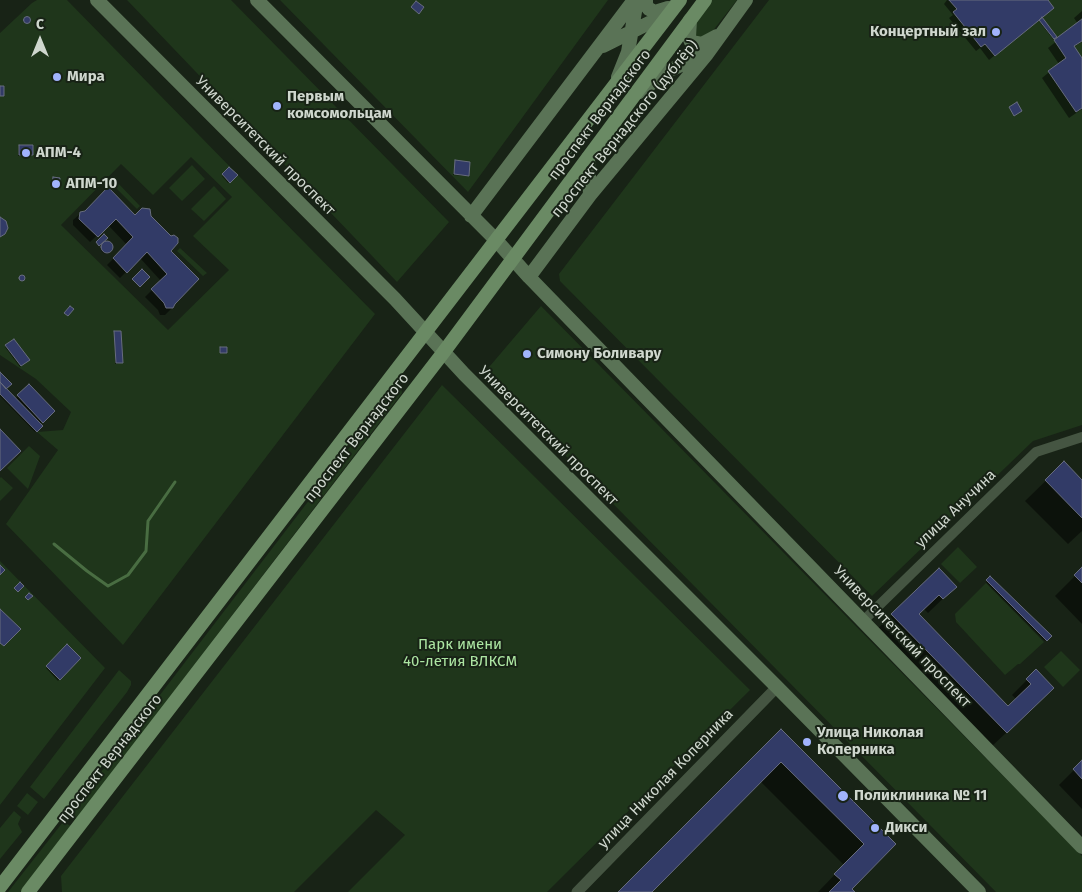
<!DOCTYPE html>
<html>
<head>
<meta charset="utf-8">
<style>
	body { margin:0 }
	#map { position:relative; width:1082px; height:892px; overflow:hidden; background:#182316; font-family:"Fira Sans",sans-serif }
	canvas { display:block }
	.north { position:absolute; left:15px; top:15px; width:50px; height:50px; -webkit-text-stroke:4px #182316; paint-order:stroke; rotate:0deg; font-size:14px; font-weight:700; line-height:20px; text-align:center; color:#cfd7ce }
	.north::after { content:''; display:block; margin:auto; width:18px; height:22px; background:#cfd7ce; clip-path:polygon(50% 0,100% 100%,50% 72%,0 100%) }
</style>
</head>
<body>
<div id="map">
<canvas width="1082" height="892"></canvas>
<div class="north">С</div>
</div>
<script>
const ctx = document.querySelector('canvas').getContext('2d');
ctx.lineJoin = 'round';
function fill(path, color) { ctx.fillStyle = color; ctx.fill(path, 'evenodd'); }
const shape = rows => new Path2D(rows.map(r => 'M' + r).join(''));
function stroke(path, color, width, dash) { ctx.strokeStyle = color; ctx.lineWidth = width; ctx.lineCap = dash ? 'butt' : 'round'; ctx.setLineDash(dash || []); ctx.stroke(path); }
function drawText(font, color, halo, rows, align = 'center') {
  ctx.font = font + ' "Fira Sans",sans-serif'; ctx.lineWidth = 4; ctx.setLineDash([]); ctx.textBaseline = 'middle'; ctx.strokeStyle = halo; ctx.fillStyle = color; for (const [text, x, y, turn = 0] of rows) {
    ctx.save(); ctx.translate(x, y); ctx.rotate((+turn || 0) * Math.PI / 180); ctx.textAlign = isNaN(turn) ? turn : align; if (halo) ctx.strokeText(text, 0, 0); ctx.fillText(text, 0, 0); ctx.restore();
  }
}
fill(shape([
	[37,0,67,0,238,175,375,314,123,645,6,524,58,450,37,432,63,430,71,412,36,379,0,355,0,33,32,3],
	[191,157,232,197,193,236,229,270,168,330,61,225,121,164,153,195],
	[127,0,231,0,449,222,397,282],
	[280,0,608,0,468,192],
	[712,0,737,0,708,37,695,38,694,24],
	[769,0,1082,0,1082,425,1033,441,872,596,560,281,559,274],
	[192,165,205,179,182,201,169,188],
	[116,181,140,206,137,209,113,185],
	[214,186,226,199,204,221,191,209],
	[180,248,207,273,203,276,177,251],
	[541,306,1082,856,1082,892,996,892,484,373],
	[442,385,750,690,547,892,348,892,405,835,376,810,294,892,62,892,61,876],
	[398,387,401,388,402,393,75,821,68,815,395,388],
	[29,446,40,456,28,489,7,468],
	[1,477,13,488,0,501,0,478],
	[958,547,977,567,960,583,941,564],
	[0,561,105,668,0,805],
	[986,583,1044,642,1020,664,1018,664,1005,675,956,622,955,614],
	[1061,651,1080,670,1063,687,1044,667],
	[119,670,131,681,131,685,127,692,44,799,30,787],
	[27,793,38,802,28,815,17,806],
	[14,811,21,817,18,824,22,832,0,859,0,828],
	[63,822,71,826,20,892,8,892]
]), '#1f361b');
fill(shape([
	[947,0,1046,0,1041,18,1055,37,1053,39,1038,20,989,60,980,48,976,51,949,18,953,15,944,4],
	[1082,11,1082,42,1073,47,1082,60,1082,109,1069,118,1042,78,1059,64,1048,48,1078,24,1074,18],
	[57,75,59,77,55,80,53,78],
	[19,146,32,155,18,156],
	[456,161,468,175,466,176,453,175],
	[229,169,236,175,228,183,222,176],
	[80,214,149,216,169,251,172,308,165,315,160,315,158,310,145,297,161,281,140,258,120,278,107,265,127,245,108,225,90,242,73,225,73,220],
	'100.5 248a5.5 5.5 0 1 1 11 0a5.5 5.5 0 1 1-11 0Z',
	[115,332,121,362,120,363,115,364],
	[14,340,28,360,20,367,5,347],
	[0,373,5,389,15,399,29,386,53,411,40,424,42,426,35,432,0,396],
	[1064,463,1082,482,1082,531,1068,544,1025,501],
	[1082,569,1082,624,1055,596],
	[990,578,1050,636,1045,641,986,582],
	[955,587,928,613,924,609,918,615,1008,707,1016,699,1012,695,1036,671,1038,703,991,747,877,629,892,615],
	[67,646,80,658,58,681,46,668],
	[781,731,895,844,850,889,854,892,818,892,844,865,760,781,650,892,620,892],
	[1082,762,1082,809,1059,785]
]), '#0007');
stroke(shape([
	[54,544,87,571,108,586,128,575,146,551,148,521,175,482]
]), '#496d42', 3);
const building = shape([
	[949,0,1048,0,1054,8,995,56,985,44,981,47,953,12,957,9,949,0],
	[416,1,424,7,419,14,411,7,416,1],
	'23.5 20a3.5 3.5 0 1 1 7 0a3.5 3.5 0 1 1-7 0Z',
	[1042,17,1057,37,1054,39,1039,20,1042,17],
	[1082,19,1082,41,1074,46,1082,58,1082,108,1076,112,1048,71,1066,58,1054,40,1082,19],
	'53.5 77a3.5 3.5 0 1 1 7 0a3.5 3.5 0 1 1-7 0Z',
	[0,86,4,86,4,96,0,96,0,86],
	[1017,102,1022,111,1014,116,1009,107,1017,102],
	[19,145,33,145,33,155,19,155,19,145],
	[455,160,470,162,469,176,454,174,455,160],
	[229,167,238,175,230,183,222,174,229,167],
	[53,177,60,178,59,187,52,186,53,177],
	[108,187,135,215,142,208,150,209,151,216,171,236,174,235,178,238,178,243,171,251,199,279,175,304,173,308,166,308,164,303,151,289,167,274,147,252,127,273,113,258,133,237,116,219,98,237,79,219,80,212,85,211,108,187],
	[0,217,6,221,8,228,5,234,0,237,0,217],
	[104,234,108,238,99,246,96,242,104,234],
	'101 247a6 6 0 1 1 12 0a6 6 0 1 1-12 0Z',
	[142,269,150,277,140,287,132,279,142,269],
	'19 278a3 3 0 1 1 6 0a3 3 0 1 1-6 0Z',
	[70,306,74,309,68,316,64,313,70,306],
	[114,331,121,331,123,363,116,363,114,331],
	[14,339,30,360,21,366,5,345,14,339],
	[220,347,227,347,227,353,220,353,220,347],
	[0,372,12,384,6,389,0,382,0,372],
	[0,382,43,426,37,432,0,394,0,382],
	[29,384,55,411,43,423,17,395,29,384],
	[0,429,21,451,0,471,0,429],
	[1064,461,1082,480,1082,518,1045,480,1064,461],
	[0,565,5,570,0,575,0,565],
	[1082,567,1082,583,1074,575,1082,567],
	[939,568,957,587,943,599,939,595,919,614,1008,706,1031,684,1026,679,1036,669,1054,688,1007,733,891,614,939,568],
	[990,576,1052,636,1047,641,986,580,990,576],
	[20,582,24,586,18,592,14,588,20,582],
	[29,593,33,596,28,600,25,597,29,593],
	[0,609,21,629,4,646,0,643,0,609],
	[67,644,81,658,60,680,46,666,67,644],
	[781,729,896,844,852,889,855,892,829,892,841,880,834,874,864,844,781,762,652,892,618,892,781,729],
	[1082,760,1082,779,1073,769,1082,760]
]);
fill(building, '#323b67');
stroke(building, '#676c7e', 1);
stroke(shape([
	[863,621,1036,452,1082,437]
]), '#455542', 10);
stroke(shape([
	[577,892,777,687]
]), '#455542', 11);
stroke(shape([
	[97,0,395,299,464,374,777,687,979,892],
	[257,0,496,240,529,277,1082,847],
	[646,0,646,5,649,9,655,12,668,8],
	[690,20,689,37,691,42,702,44,717,36],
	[603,46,651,22,673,7],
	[618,77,628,52,637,0],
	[640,92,666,72,705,54],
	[588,158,590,195],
	[471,216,634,0],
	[529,277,590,195,707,54,746,0]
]), '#5a7356', 14);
stroke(shape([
	[0,887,680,0],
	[28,892,443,353,705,0]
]), '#6a8a64', 14);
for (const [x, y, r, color] of [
	[996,32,5,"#a1b3fd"],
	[57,77,5,"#a1b3fd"],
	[277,106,5,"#a1b3fd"],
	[26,153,5,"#a1b3fd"],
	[56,184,5,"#a1b3fd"],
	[527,354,5,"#a1b3fd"],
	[807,742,5,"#a1b3fd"],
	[843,796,6,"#a1b3fd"],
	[875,828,5,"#a1b3fd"]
]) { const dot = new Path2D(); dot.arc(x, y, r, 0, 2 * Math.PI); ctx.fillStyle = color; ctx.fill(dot); stroke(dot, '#182316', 2); }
drawText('bold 15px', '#cfd7ce', '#182316', [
	["Концертный зал",986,32,"right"],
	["Мира",67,77],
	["Первым",287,97],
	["комсомольцам",287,114],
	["АПМ-4",36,153],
	["АПМ-10",66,184],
	["Симону Боливару",537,354],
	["Улица Николая",817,733],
	["Коперника",817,750],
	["Поликлиника № 11",854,796],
	["Дикси",885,828]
], 'left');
drawText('15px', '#cfd7ce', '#182316', [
	["проспект Вернадского",600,115,-53],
	["проспект Вернадского (дублёр)",625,129,-51],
	["Университетский проспект",265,146,45],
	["Университетский проспект",548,436,45],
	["проспект Вернадского",357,438,-52],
	["улица Анучина",956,509,-44],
	["Университетский проспект",902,637,46],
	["проспект Вернадского",110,759,-52],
	["улица Николая Коперника",666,779,-46]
]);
drawText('15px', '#ace5a2', '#182316', [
	["Парк имени",460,645],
	["40-летия ВЛКСМ",460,662]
]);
</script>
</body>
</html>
